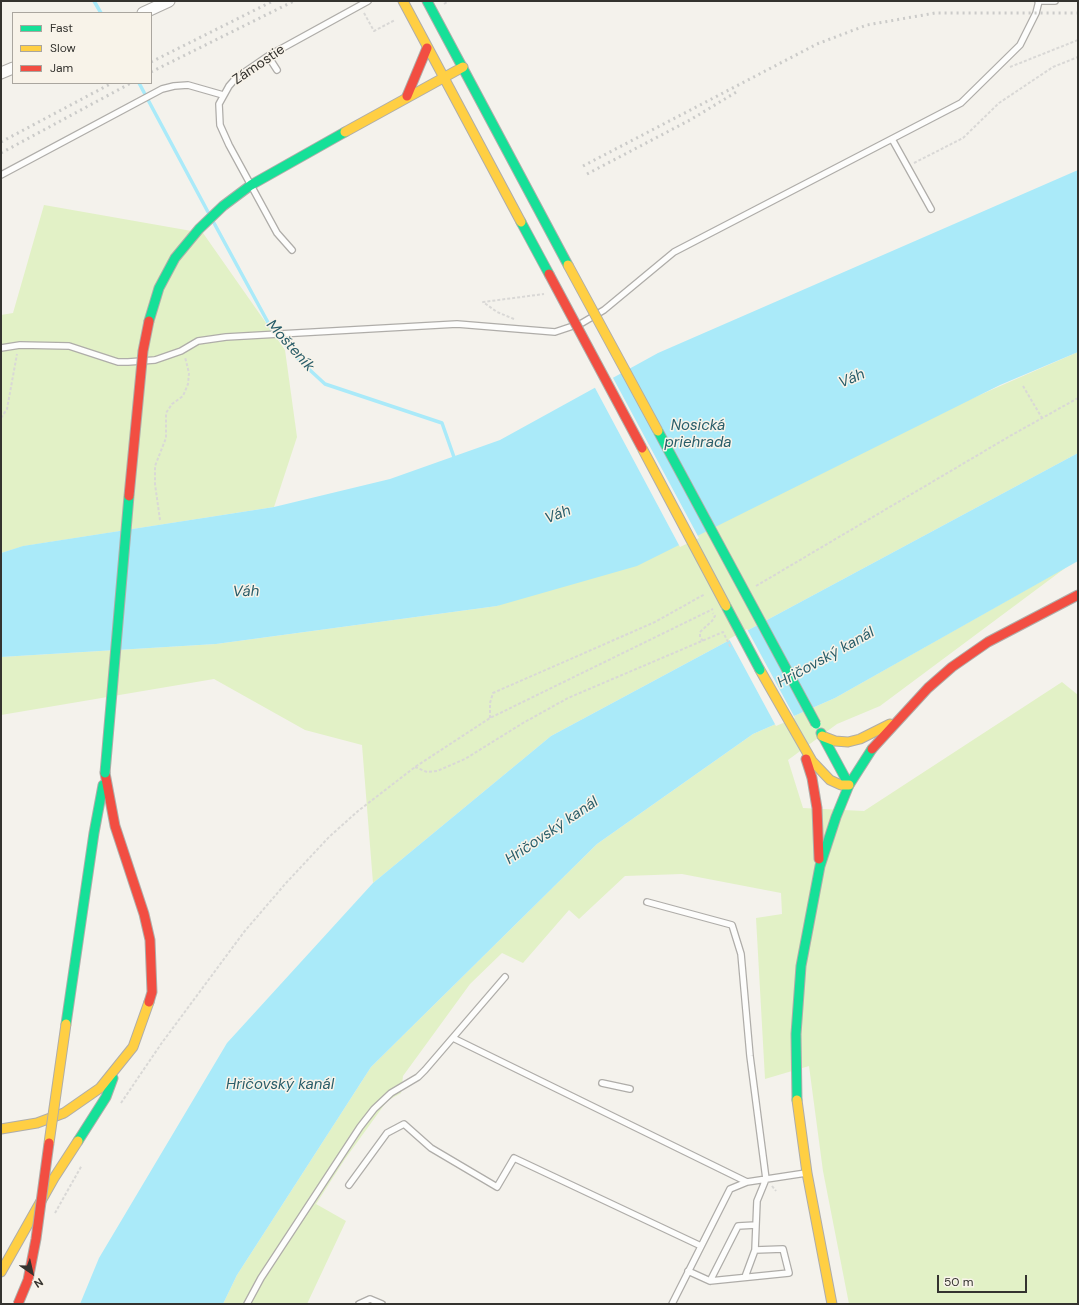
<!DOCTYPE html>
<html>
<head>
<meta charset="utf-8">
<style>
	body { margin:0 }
	#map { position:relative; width:1079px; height:1305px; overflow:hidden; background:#f4f2ec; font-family:"DM Sans",sans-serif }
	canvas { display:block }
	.frame { position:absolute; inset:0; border:2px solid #34332f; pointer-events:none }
	.legend { position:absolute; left:12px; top:12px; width:140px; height:72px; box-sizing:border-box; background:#f8f3e9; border:1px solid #aaa69f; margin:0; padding:5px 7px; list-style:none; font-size:12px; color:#34332f }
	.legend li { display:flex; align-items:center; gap:8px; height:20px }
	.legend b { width:20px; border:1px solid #aaa69f }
	.north { position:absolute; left:12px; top:1253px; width:40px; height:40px; -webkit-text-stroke:3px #f8f3e9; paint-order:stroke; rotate:146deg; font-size:11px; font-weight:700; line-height:16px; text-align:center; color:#34332f }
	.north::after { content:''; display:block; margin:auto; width:14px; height:18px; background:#34332f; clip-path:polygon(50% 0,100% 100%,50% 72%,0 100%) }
	.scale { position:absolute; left:937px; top:1275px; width:90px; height:18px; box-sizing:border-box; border:2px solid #34332f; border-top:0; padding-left:5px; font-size:12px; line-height:14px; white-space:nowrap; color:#34332f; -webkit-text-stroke:3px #f8f3e9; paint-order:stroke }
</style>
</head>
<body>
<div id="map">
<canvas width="1079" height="1305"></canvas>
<div class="frame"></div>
<ul class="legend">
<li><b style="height:5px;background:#16e098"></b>Fast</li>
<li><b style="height:5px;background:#ffcf43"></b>Slow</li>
<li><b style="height:5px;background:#f24e42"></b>Jam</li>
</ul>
<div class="north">N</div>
<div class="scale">50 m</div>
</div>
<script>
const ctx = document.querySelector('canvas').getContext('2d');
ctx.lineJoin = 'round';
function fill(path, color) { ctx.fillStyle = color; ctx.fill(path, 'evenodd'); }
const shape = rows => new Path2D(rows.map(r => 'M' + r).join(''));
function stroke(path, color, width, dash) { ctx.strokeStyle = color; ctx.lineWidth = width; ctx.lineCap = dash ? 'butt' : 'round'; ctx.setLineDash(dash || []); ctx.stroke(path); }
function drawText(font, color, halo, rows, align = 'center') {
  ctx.font = font + ' "DM Sans",sans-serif'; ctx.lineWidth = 3; ctx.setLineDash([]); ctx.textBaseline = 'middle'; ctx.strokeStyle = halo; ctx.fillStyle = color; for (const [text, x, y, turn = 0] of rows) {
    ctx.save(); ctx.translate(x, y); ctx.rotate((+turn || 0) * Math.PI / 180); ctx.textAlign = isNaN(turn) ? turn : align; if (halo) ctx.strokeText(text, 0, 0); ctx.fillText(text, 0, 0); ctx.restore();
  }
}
fill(shape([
	[44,205,203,233,285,350,297,437,274,507,24,546,1,553,1,315,13,313],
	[1078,352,1078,453,551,736,373,883,362,745,305,730,214,679,1,715,1,657,216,644,497,606],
	[1068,566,880,706,837,724,788,760,803,808,864,811,1062,682,1078,695,1078,1304,849,1304,823,1171,809,1066,765,1079,756,918,782,914,781,893,682,874,625,876,579,919,569,910,523,963,502,953,470,984,403,1076,401,1093,387,1101,345,1159,316,1204,346,1221,307,1304,223,1304,237,1275,371,1067,597,844,753,734,835,698]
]), '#e2f1c6');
fill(shape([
	[1078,170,1078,352,1000,385,637,566,497,606,216,644,1,657,1,553,23,546,274,507,390,479,500,440,658,353],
	[1078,453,1078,561,835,698,753,734,597,844,371,1067,237,1275,223,1304,80,1304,99,1258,227,1043,373,883,551,736]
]), '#aaeaf9');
fill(shape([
	[612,376,699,538,680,547,594,386],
	[747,629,795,718,776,726,729,639]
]), '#f4f2ec');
stroke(shape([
	[94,1,101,13],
	[139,83,208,212],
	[214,223,271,328,299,360,325,384,442,423,455,460]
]), '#aaeaf9', 3.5);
const lane = shape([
	[1038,1,1055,1],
	[268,56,277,70],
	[892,139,931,209],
	[1,175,162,89,174,86,188,85,223,95],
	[292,250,277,233,229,145,220,125,219,104,229,86,236,78,268,56,368,1],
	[1,348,20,345,69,346,118,362,128,362,155,360,181,351,198,341,226,337,457,324,555,332,582,323,604,310,674,252,961,103,1020,45,1036,13,1039,1],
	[647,902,732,925,741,954,750,1056,766,1179,757,1201,755,1250,745,1277],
	[453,1038,747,1182],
	[602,1083,630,1089],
	[349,1185,387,1133,404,1124,431,1148,497,1187,514,1158,701,1246],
	[688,1271,710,1281,789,1273,783,1249,755,1250],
	[710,1281,738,1226,756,1225],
	[247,1304,261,1278,360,1127,374,1109,391,1093,418,1077,425,1070,505,977],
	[359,1304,370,1299,382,1304],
	[672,1304,730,1189,747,1182,806,1173]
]);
const street = shape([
	[143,13,169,1],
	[1,73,13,68]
]);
const fast = shape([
	[427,1,568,265],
	[521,222,549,274],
	[149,321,159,288,175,258,199,229,223,206,251,185,345,132],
	[821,733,849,785],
	[66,1024,94,833,103,785],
	[797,1100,796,1034,801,966,820,866,836,817,849,785,872,749],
	[78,1141,106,1097,113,1078]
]);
const slow = shape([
	[403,1,521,222],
	[345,132,463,67],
	[760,670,812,761,830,780,841,785,849,785],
	[822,736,835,741,848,742,860,739,890,724],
	[797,1100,807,1173,832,1304],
	[1,1129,37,1123,64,1113,100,1088,133,1047,149,1002],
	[1,1272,54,1178,78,1141]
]);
const jam = shape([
	[407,96,427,48],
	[872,749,928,688,952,667,988,642,1078,595],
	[806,759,812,778,817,808,819,859],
	[105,773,115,826,144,914,150,940,152,992,149,1002]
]);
stroke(lane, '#afada9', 8);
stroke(street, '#afada9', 13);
stroke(fast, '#afada9', 11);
stroke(slow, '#afada9', 11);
stroke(jam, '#afada9', 11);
stroke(shape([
	[444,4,449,1],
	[364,13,374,31,395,20],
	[1010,67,1078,40],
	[914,163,963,138,999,103,1053,67,1078,57],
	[514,319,497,312,483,302,544,294],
	[1023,386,1042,418],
	[1,418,7,409,17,354],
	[160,520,155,484,155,466,166,438,166,413,172,404,183,396,188,384,189,373,185,357],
	[756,586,1010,436,1078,398],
	[703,641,700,637,700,632,712,621,715,616,713,613],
	[490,718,490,703,493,693,655,622,705,594],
	[415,767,427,772,437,771,465,759,523,723,568,698,723,632,730,646,732,645],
	[121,1103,161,1044,244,932,286,883,329,837,358,811,415,767,490,718,713,609],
	[772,1186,776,1191],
	[55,1213,82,1165]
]), '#d9d8d6', 2, [3, 2]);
stroke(lane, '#fdfdfc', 5.5);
stroke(street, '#fdfdfc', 11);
stroke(fast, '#16e098', 9);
stroke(slow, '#ffcf43', 9);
stroke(jam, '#f24e42', 9);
stroke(shape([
	[151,62,273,1],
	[151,72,294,1],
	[1,142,112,83],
	[1,153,131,83],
	[583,166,817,44,867,25,935,13,1078,13],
	[587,174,690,120,738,91]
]), '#cbcbc9', 3, [2, 4]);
const fastBridge = shape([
	[658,431,816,724],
	[726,606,760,670],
	[105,773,129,496]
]);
const slowBridge = shape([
	[568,265,658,431],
	[642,448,726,606],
	[49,1143,66,1024]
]);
const jamBridge = shape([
	[549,274,642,448],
	[129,496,143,351,149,321],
	[18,1304,28,1280,36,1239,49,1143]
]);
stroke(fastBridge, '#afada9', 11, []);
stroke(slowBridge, '#afada9', 11, []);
stroke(jamBridge, '#afada9', 11, []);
stroke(fastBridge, '#16e098', 9);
stroke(slowBridge, '#ffcf43', 9);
stroke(jamBridge, '#f24e42', 9);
drawText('14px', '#34332f', '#f8f3e9', [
	["Zámostie",259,65,-34]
]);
drawText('italic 15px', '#295d69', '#f8f3e9', [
	["Mošteník",290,346,48],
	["Váh",852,379,-23],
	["Nosická",698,426],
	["priehrada",698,443],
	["Váh",558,515,-22],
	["Váh",246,592,-1],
	["Hričovský kanál",826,658,-29],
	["Hričovský kanál",552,831,-34],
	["Hričovský kanál",280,1085]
]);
</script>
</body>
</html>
